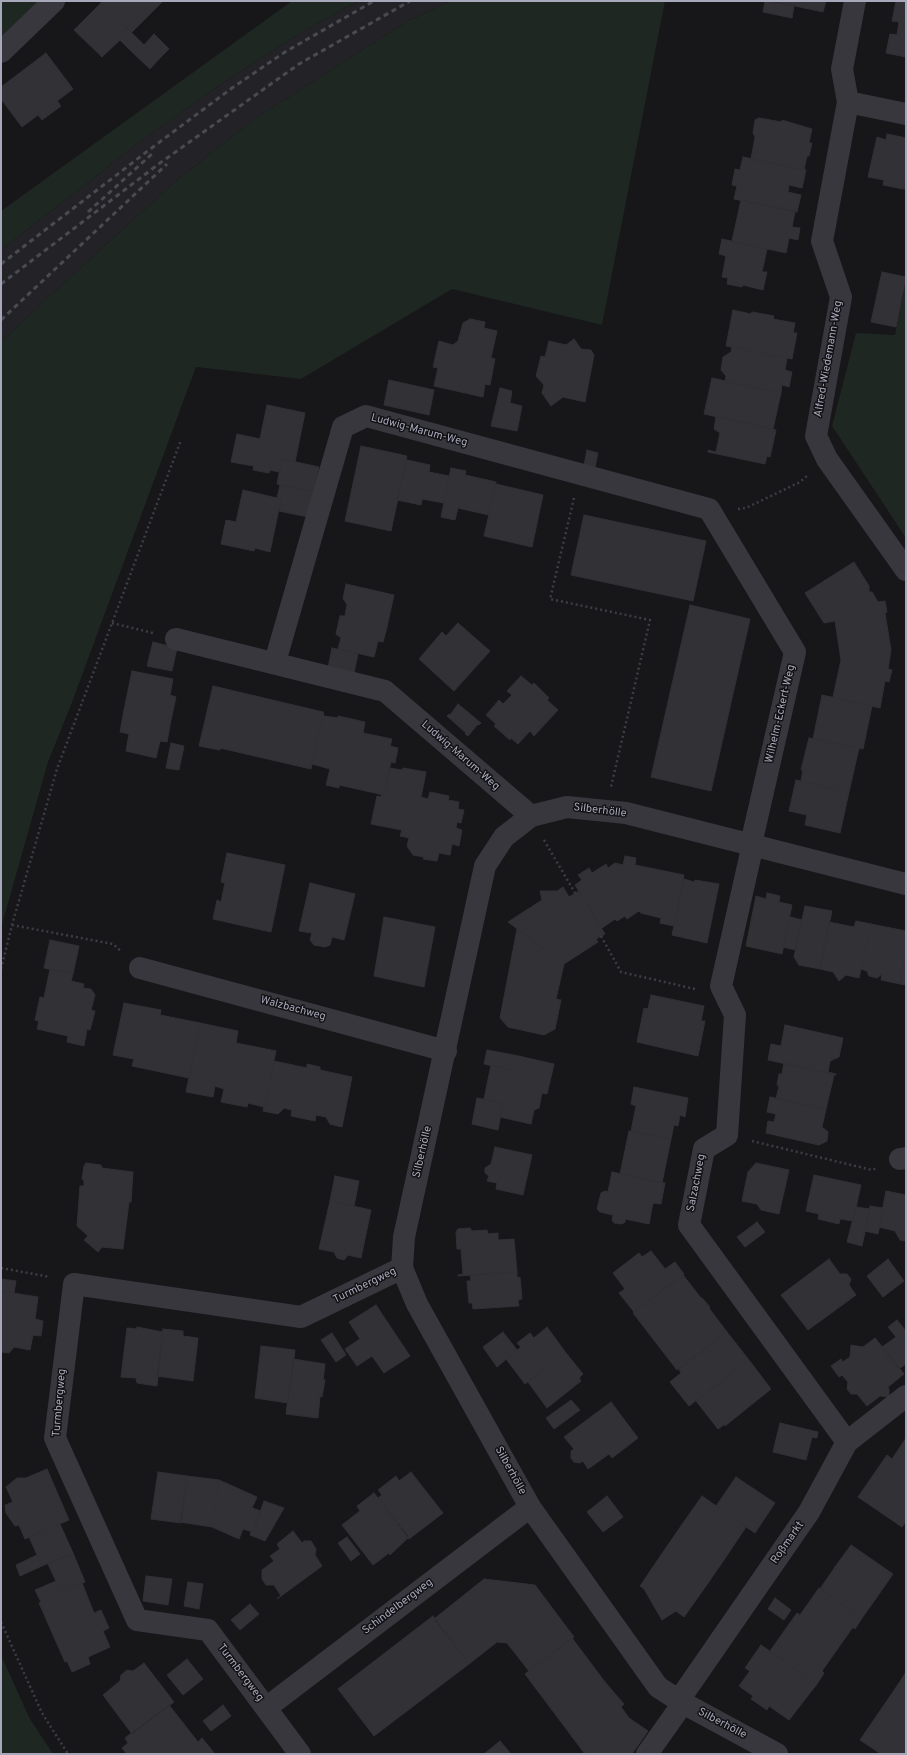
<!DOCTYPE html>
<html>
<head>
<meta charset="utf-8">
<style>
	body { margin:0 }
	#map { position:relative; width:907px; height:1755px; overflow:hidden; background:#171619; font-family:Overpass,sans-serif }
	canvas { display:block }
	.frame { position:absolute; inset:0; border:2px solid #a7a8ba; pointer-events:none }
</style>
</head>
<body>
<div id="map">
<canvas width="907" height="1755"></canvas>
<div class="frame"></div>
</div>
<script>
const ctx = document.querySelector('canvas').getContext('2d');
ctx.lineJoin = 'round';
function fill(path, color) { ctx.fillStyle = color; ctx.fill(path, 'evenodd'); }
const shape = rows => new Path2D(rows.map(r => 'M' + r).join(''));
function stroke(path, color, width, dash) { ctx.strokeStyle = color; ctx.lineWidth = width; ctx.lineCap = dash ? 'butt' : 'round'; ctx.setLineDash(dash || []); ctx.stroke(path); }
function drawText(font, color, halo, rows, align = 'center') {
  ctx.font = font + ' Overpass,sans-serif'; ctx.lineWidth = 3; ctx.setLineDash([]); ctx.textBaseline = 'middle'; ctx.strokeStyle = halo; ctx.fillStyle = color; for (const [text, x, y, turn = 0] of rows) {
    ctx.save(); ctx.translate(x, y); ctx.rotate((+turn || 0) * Math.PI / 180); ctx.textAlign = isNaN(turn) ? turn : align; if (halo) ctx.strokeText(text, 0, 0); ctx.fillText(text, 0, 0); ctx.restore();
  }
}
fill(shape([
	[358,1,450,1,406,22,256,118,177,180,66,281,1,342,1,250,146,137,230,78,302,32]
]), '#232226');
fill(shape([
	[1,1,39,1,1,39],
	[292,1,358,1,302,32,230,78,146,137,1,250,1,211],
	[450,1,665,1,602,325,452,289,301,379,196,367,71,705,48,762,1,928,1,342,66,281,177,180,256,118,406,22],
	[906,281,906,538,832,426,856,333,895,335],
	[1,1655,30,1719,53,1754,1,1754]
]), '#1e2721');
const building = shape([
	[103,1,163,1,131,33,101,3,103,1],
	[765,1,794,6,792,18,763,12,765,1],
	[772,1,826,1,823,12,772,1],
	[896,1,906,1,906,57,886,53,890,34,897,35,899,22,892,21,896,1],
	[101,3,141,42,131,51,120,40,102,57,74,30,101,3],
	[154,34,169,49,159,59,144,45,154,34],
	[141,42,159,59,150,69,131,51,141,42],
	[46,53,73,89,57,101,61,106,42,120,38,115,22,127,1,99,1,87,46,53],
	[759,118,782,122,782,120,812,129,809,143,812,143,809,156,807,156,804,170,751,159,755,137,753,133,755,120,759,118],
	[887,134,906,138,906,175,903,189,883,185,884,180,868,177,877,137,886,140,887,134],
	[743,157,806,170,802,188,789,185,788,192,801,195,797,212,734,199,737,186,732,185,735,169,740,170,743,157],
	[906,175,906,189,903,189,906,175],
	[741,200,795,211,792,227,800,228,798,240,789,238,786,253,732,241,741,200],
	[722,239,767,249,762,272,767,272,763,290,743,285,742,287,727,284,728,278,722,277,726,256,719,254,722,239],
	[882,272,906,277,896,327,871,322,882,272],
	[733,310,751,314,752,312,774,316,773,319,795,323,793,333,797,333,792,359,726,346,733,310],
	[470,319,485,322,484,328,497,331,491,358,495,359,490,385,485,384,483,397,434,386,438,368,433,367,439,341,453,345,458,341,463,323,470,319],
	[574,339,581,349,591,350,594,355,585,402,563,397,551,406,542,393,544,385,536,376,541,356,545,357,549,341,566,345,574,339],
	[732,347,787,358,785,370,792,372,789,387,782,385,781,393,725,381,726,376,721,370,723,357,731,352,732,347],
	[712,378,781,393,773,429,704,414,712,378],
	[389,380,434,390,429,415,384,405,389,380],
	[500,388,512,391,510,403,522,406,517,431,491,426,500,388],
	[267,405,305,413,295,462,282,459,279,472,270,470,269,473,253,470,254,466,231,462,237,434,260,439,267,405],
	[716,417,776,430,770,457,767,456,765,464,708,452,708,450,716,452,720,433,714,429,716,417],
	[361,446,407,456,391,531,345,521,361,446],
	[587,450,598,453,594,472,583,470,587,450],
	[282,459,319,467,314,492,277,484,282,459],
	[407,460,430,465,429,472,449,476,444,503,422,499,421,505,397,500,407,460],
	[451,468,466,471,465,475,496,482,489,515,458,508,455,520,441,517,451,468],
	[496,484,543,495,532,547,484,536,496,484],
	[280,485,314,492,308,517,279,511,281,499,277,498,280,485],
	[243,490,281,499,270,552,255,548,254,551,221,544,226,520,236,522,243,490],
	[584,515,706,541,693,601,571,575,584,515],
	[854,562,869,586,869,592,872,592,878,602,885,601,887,612,885,613,891,650,841,660,835,621,824,623,805,593,854,562],
	[346,584,394,595,387,627,340,616,345,616,347,604,343,599,346,584],
	[690,605,750,619,711,791,651,777,690,605],
	[340,616,387,627,383,642,378,641,374,657,338,649,341,638,336,634,340,616],
	[458,623,490,651,454,691,419,659,442,632,446,636,458,623],
	[153,642,177,648,172,671,147,666,153,642],
	[332,648,358,654,354,673,328,668,332,648],
	[891,650,888,669,892,670,889,682,885,681,880,708,833,697,841,660,891,650],
	[132,671,173,679,170,695,176,697,171,720,124,710,132,671],
	[521,676,532,685,534,683,549,698,547,700,558,710,534,736,530,731,518,744,511,738,510,740,494,726,496,724,486,715,499,700,503,704,512,695,507,691,521,676],
	[213,686,323,712,311,769,220,748,220,750,199,746,213,686],
	[822,695,872,706,863,749,813,739,822,695],
	[458,704,481,723,479,725,478,724,468,736,465,734,466,733,447,716,449,714,450,715,458,704],
	[124,710,171,720,167,742,160,741,156,758,126,751,129,734,120,732,124,710],
	[323,712,324,716,338,718,338,716,365,722,363,733,392,739,390,746,398,748,395,763,391,762,384,795,339,785,339,788,326,785,330,769,312,764,323,712],
	[809,738,859,748,849,792,801,781,803,770,801,770,809,738],
	[171,743,184,746,179,770,166,768,171,743],
	[389,768,402,770,403,768,426,772,421,797,428,799,430,792,449,796,448,800,459,802,458,809,464,810,461,823,457,822,456,828,462,830,459,846,452,844,450,855,439,853,437,861,423,859,424,857,413,855,407,846,409,838,400,836,402,830,371,824,377,796,381,797,382,794,384,795,389,768],
	[796,780,849,792,840,833,805,825,807,815,789,811,796,780],
	[227,853,285,865,271,932,213,919,217,900,221,902,225,883,221,882,227,853],
	[625,856,636,858,635,865,684,875,674,926,660,923,661,918,641,913,639,911,627,919,625,916,617,921,615,919,602,928,575,885,582,880,578,875,589,868,592,873,606,864,608,868,615,863,623,865,625,856],
	[684,879,694,882,695,880,719,884,707,943,672,935,684,879],
	[310,883,355,894,344,940,332,937,330,945,325,947,314,945,310,940,312,933,299,931,310,883],
	[563,887,569,897,579,891,605,934,596,939,598,942,564,964,508,922,542,900,540,891,557,891,563,887],
	[767,893,780,896,779,902,792,905,782,954,746,946,756,896,766,899,767,893],
	[805,906,832,911,820,969,799,965,794,957,805,906],
	[384,917,435,927,424,987,374,976,384,917],
	[790,917,802,920,795,950,783,947,790,917],
	[856,921,871,924,859,978,846,975,839,981,833,972,820,969,829,922,854,927,856,921],
	[871,924,906,931,906,953,900,984,881,980,882,974,877,978,869,976,867,971,861,969,871,924],
	[517,929,564,964,556,999,561,1000,555,1029,544,1035,508,1027,500,1018,517,929],
	[50,940,79,946,73,974,44,968,50,940],
	[906,953,906,985,900,984,906,953],
	[50,969,73,974,71,981,84,984,83,988,91,989,95,995,91,1010,95,1011,90,1030,87,1029,84,1046,67,1042,68,1036,37,1029,39,1021,35,1020,40,997,44,998,50,969],
	[651,995,704,1006,701,1021,705,1021,698,1056,637,1042,644,1008,648,1009,651,995],
	[124,1003,161,1010,160,1015,200,1023,189,1078,132,1066,134,1059,113,1055,124,1003],
	[200,1023,238,1031,236,1043,276,1051,264,1107,248,1103,247,1107,221,1102,224,1089,215,1086,213,1097,186,1092,200,1023],
	[785,1025,843,1038,839,1057,830,1061,828,1072,836,1074,836,1075,768,1060,771,1044,781,1046,785,1025],
	[487,1050,514,1055,511,1070,484,1064,487,1050],
	[514,1055,554,1064,547,1094,542,1093,539,1108,534,1110,531,1124,500,1117,503,1103,484,1099,491,1065,511,1070,514,1055],
	[274,1061,307,1068,307,1064,320,1067,320,1070,352,1077,342,1127,330,1124,326,1117,316,1115,315,1121,291,1116,292,1110,284,1108,278,1114,263,1111,274,1061],
	[784,1063,834,1075,826,1109,776,1099,779,1086,777,1085,779,1074,782,1074,784,1063],
	[634,1087,688,1098,685,1117,680,1115,678,1126,674,1125,671,1139,631,1131,636,1106,631,1104,634,1087],
	[770,1097,826,1109,822,1127,828,1132,827,1141,819,1145,766,1133,768,1121,774,1122,776,1114,767,1112,770,1097],
	[477,1098,503,1103,498,1130,472,1124,477,1098],
	[629,1131,671,1139,662,1183,620,1174,629,1131],
	[495,1147,532,1155,523,1195,496,1189,497,1183,487,1181,489,1176,485,1173,485,1168,491,1164,495,1147],
	[86,1163,101,1165,102,1168,133,1172,131,1202,129,1202,123,1249,102,1247,98,1252,84,1240,88,1236,77,1226,80,1186,84,1186,84,1180,82,1179,84,1166,86,1163],
	[756,1163,789,1170,779,1214,761,1210,757,1204,742,1201,748,1172,756,1163],
	[612,1172,665,1183,661,1204,653,1203,649,1224,625,1219,625,1222,622,1224,614,1223,612,1220,613,1215,600,1212,597,1209,601,1193,605,1191,608,1192,612,1172],
	[814,1175,861,1185,853,1221,840,1219,839,1224,818,1219,819,1214,806,1211,814,1175],
	[335,1176,359,1181,354,1206,330,1201,335,1176],
	[886,1191,906,1195,906,1241,900,1240,895,1231,879,1227,886,1191],
	[330,1201,371,1210,361,1258,348,1255,344,1260,337,1258,334,1252,319,1249,330,1201],
	[870,1206,883,1208,878,1234,865,1231,870,1206],
	[856,1207,870,1209,862,1246,847,1242,856,1207],
	[757,1222,765,1232,745,1247,737,1237,757,1222],
	[470,1228,472,1231,487,1230,488,1234,498,1233,498,1240,514,1239,517,1272,458,1276,458,1275,463,1274,461,1249,457,1249,456,1232,458,1229,470,1228],
	[651,1251,665,1269,675,1262,684,1274,634,1312,619,1293,625,1289,613,1273,639,1253,642,1257,651,1251],
	[829,1259,840,1274,847,1274,851,1279,849,1285,856,1295,808,1330,781,1295,829,1259],
	[888,1259,904,1281,883,1297,867,1276,888,1259],
	[517,1272,517,1278,520,1277,522,1299,518,1300,519,1306,473,1309,472,1303,469,1303,467,1281,471,1281,470,1275,517,1272],
	[683,1275,701,1298,702,1298,710,1307,709,1308,727,1332,677,1370,633,1313,683,1275],
	[1,1279,16,1281,14,1293,1,1291,1,1279],
	[1,1291,38,1297,35,1319,43,1321,41,1336,33,1335,30,1350,14,1347,9,1353,1,1352,1,1291],
	[376,1305,410,1356,384,1373,372,1356,357,1366,345,1349,360,1339,349,1322,376,1305],
	[897,1320,906,1331,906,1364,899,1369,882,1347,896,1337,888,1327,897,1320],
	[137,1327,163,1332,157,1386,137,1383,136,1378,121,1377,127,1328,137,1329,137,1327],
	[547,1327,566,1353,525,1384,506,1359,521,1347,517,1343,530,1333,534,1338,547,1327],
	[163,1329,183,1331,183,1336,198,1338,193,1381,157,1376,163,1329],
	[503,1332,517,1350,497,1367,483,1347,503,1332],
	[727,1332,749,1360,689,1406,670,1382,681,1373,679,1369,727,1332],
	[332,1333,346,1355,336,1362,321,1340,332,1333],
	[875,1338,904,1374,888,1387,889,1389,889,1397,880,1396,867,1406,857,1394,851,1394,847,1389,848,1382,842,1375,839,1377,831,1366,841,1359,843,1362,850,1357,851,1345,863,1347,875,1338],
	[261,1346,295,1350,288,1403,255,1398,261,1346],
	[566,1353,583,1374,579,1378,581,1381,547,1408,528,1382,566,1353],
	[293,1359,325,1364,323,1380,325,1380,322,1397,320,1396,318,1418,286,1414,293,1359],
	[749,1360,771,1389,725,1426,725,1424,718,1429,696,1401,749,1360],
	[571,1400,580,1410,554,1429,546,1418,571,1400],
	[611,1402,638,1438,612,1458,609,1454,588,1469,583,1461,580,1463,574,1462,571,1458,571,1451,574,1449,564,1437,611,1402],
	[780,1423,818,1432,817,1438,812,1437,806,1460,773,1452,780,1423],
	[906,1438,906,1521,902,1527,858,1497,887,1455,892,1459,906,1438],
	[47,1469,69,1520,25,1539,19,1525,15,1526,6,1513,5,1505,13,1502,6,1487,17,1478,26,1478,47,1469],
	[158,1472,187,1476,181,1523,151,1519,158,1472],
	[411,1472,443,1513,409,1539,378,1498,382,1495,378,1490,396,1476,399,1481,411,1472],
	[187,1476,219,1480,212,1527,180,1522,187,1476],
	[736,1477,775,1503,755,1533,716,1506,736,1477],
	[219,1480,257,1497,252,1508,261,1511,253,1532,243,1529,239,1539,212,1527,219,1480],
	[374,1493,409,1537,390,1555,389,1553,373,1565,342,1525,360,1511,357,1506,374,1493],
	[607,1496,623,1517,603,1532,587,1512,607,1496],
	[702,1496,746,1527,726,1557,681,1526,702,1496],
	[264,1501,284,1508,265,1541,250,1535,251,1532,253,1532,264,1501],
	[60,1524,73,1553,42,1566,29,1537,60,1524],
	[681,1526,726,1557,706,1586,661,1555,681,1526],
	[293,1531,302,1543,304,1541,311,1541,316,1549,315,1555,322,1566,277,1599,281,1596,274,1585,266,1585,262,1579,262,1570,274,1561,270,1556,280,1549,277,1544,293,1531],
	[347,1537,360,1554,351,1561,338,1543,347,1537],
	[851,1545,893,1574,877,1597,835,1567,851,1545],
	[73,1553,85,1582,61,1592,48,1564,73,1553],
	[37,1555,42,1566,20,1576,16,1565,37,1555],
	[661,1555,706,1586,684,1617,676,1611,662,1620,644,1589,640,1586,661,1555],
	[835,1567,877,1597,862,1618,820,1589,835,1567],
	[146,1576,172,1579,168,1605,143,1601,146,1576],
	[484,1579,535,1585,574,1637,529,1671,507,1643,497,1642,469,1664,434,1619,484,1579],
	[56,1581,61,1592,82,1583,94,1613,101,1610,109,1628,103,1631,110,1647,88,1657,90,1664,72,1672,67,1661,65,1662,39,1603,41,1602,35,1590,56,1581],
	[188,1582,203,1584,199,1609,184,1606,188,1582],
	[819,1588,862,1618,855,1629,853,1627,822,1671,824,1673,817,1684,770,1651,797,1613,800,1615,819,1588],
	[775,1598,791,1610,784,1620,768,1609,775,1598],
	[250,1604,259,1614,240,1630,231,1620,250,1604],
	[433,1616,469,1664,374,1736,338,1689,433,1616],
	[572,1638,605,1682,558,1718,525,1674,572,1638],
	[761,1645,817,1684,789,1720,769,1706,767,1710,751,1699,753,1696,739,1686,750,1671,745,1668,761,1645],
	[187,1659,203,1679,183,1695,167,1675,187,1659],
	[144,1663,174,1702,132,1734,103,1695,120,1681,121,1675,127,1670,133,1671,144,1663],
	[906,1672,906,1692,897,1686,906,1672],
	[605,1682,624,1704,621,1707,629,1718,648,1731,632,1754,585,1754,558,1718,605,1682],
	[897,1686,906,1692,906,1754,881,1754,860,1740,897,1686],
	[169,1705,198,1742,182,1754,127,1754,122,1748,128,1743,125,1738,169,1705],
	[223,1705,231,1716,211,1731,203,1721,223,1705],
	[202,1738,215,1754,182,1754,198,1742,202,1738],
	[500,1741,511,1754,484,1754,500,1741]
]);
fill(building, '#323135');
stroke(building, '#323035', 1);
stroke(shape([
	[574,498,550,599,650,620,611,787],
	[738,509,746,508,800,482,808,475],
	[112,623,153,633],
	[544,840,575,893],
	[12,925,113,944,122,952],
	[601,936,621,972,695,989],
	[1,969,12,925,57,769,181,440],
	[752,1141,872,1170,877,1168],
	[1,1268,50,1277],
	[1,1622,42,1713,68,1754]
]), '#3d3d45', 2.5, [2, 3]);
stroke(shape([
	[855,1,842,69,848,102,822,241,841,297,816,436,827,459,906,570],
	[1,52,54,1],
	[848,102,906,114],
	[176,639,385,691,531,816],
	[275,662,343,427,366,416,709,509,795,652,751,844],
	[753,844,721,986,735,1015,727,1135,704,1149,689,1225,847,1442],
	[140,968,446,1051],
	[900,1159,906,1158],
	[679,1700,809,1512,847,1442,906,1396],
	[266,1708,530,1507],
	[300,1754,208,1630,137,1620,55,1438,74,1284,301,1317,402,1268],
	[647,1754,683,1703],
	[777,1754,683,1703,658,1687,530,1507,417,1304,402,1268,404,1237,485,866,504,837,531,816,567,807,626,813,906,884]
]), '#38373e', 22);
stroke(shape([
	[88,212,153,153],
	[1,264,149,150,232,88,285,52,374,1],
	[1,284,160,163,299,64,410,1],
	[1,320,167,164]
]), '#4a4a53', 3, [5, 4]);
drawText('11px', '#a7a8ba', '#121114', [
	["Alfred-Wiedemann-Weg",829,359,-80],
	["Ludwig-Marum-Weg",419,431,15],
	["Wilhelm-Eckert-Weg",781,714,-77],
	["Ludwig-Marum-Weg",460,756,41],
	["Silberhölle",600,811,7],
	["Walzbachweg",293,1009,15],
	["Silberhölle",423,1152,-77],
	["Salzachweg",697,1183,-79],
	["Turmbergweg",365,1286,-26],
	["Turmbergweg",60,1403,-85],
	["Silberhölle",510,1471,61],
	["Roßmarkt",788,1543,-55],
	["Schindelbergweg",398,1607,-37],
	["Turmbergweg",240,1673,53],
	["Silberhölle",722,1724,28]
]);
</script>
</body>
</html>
